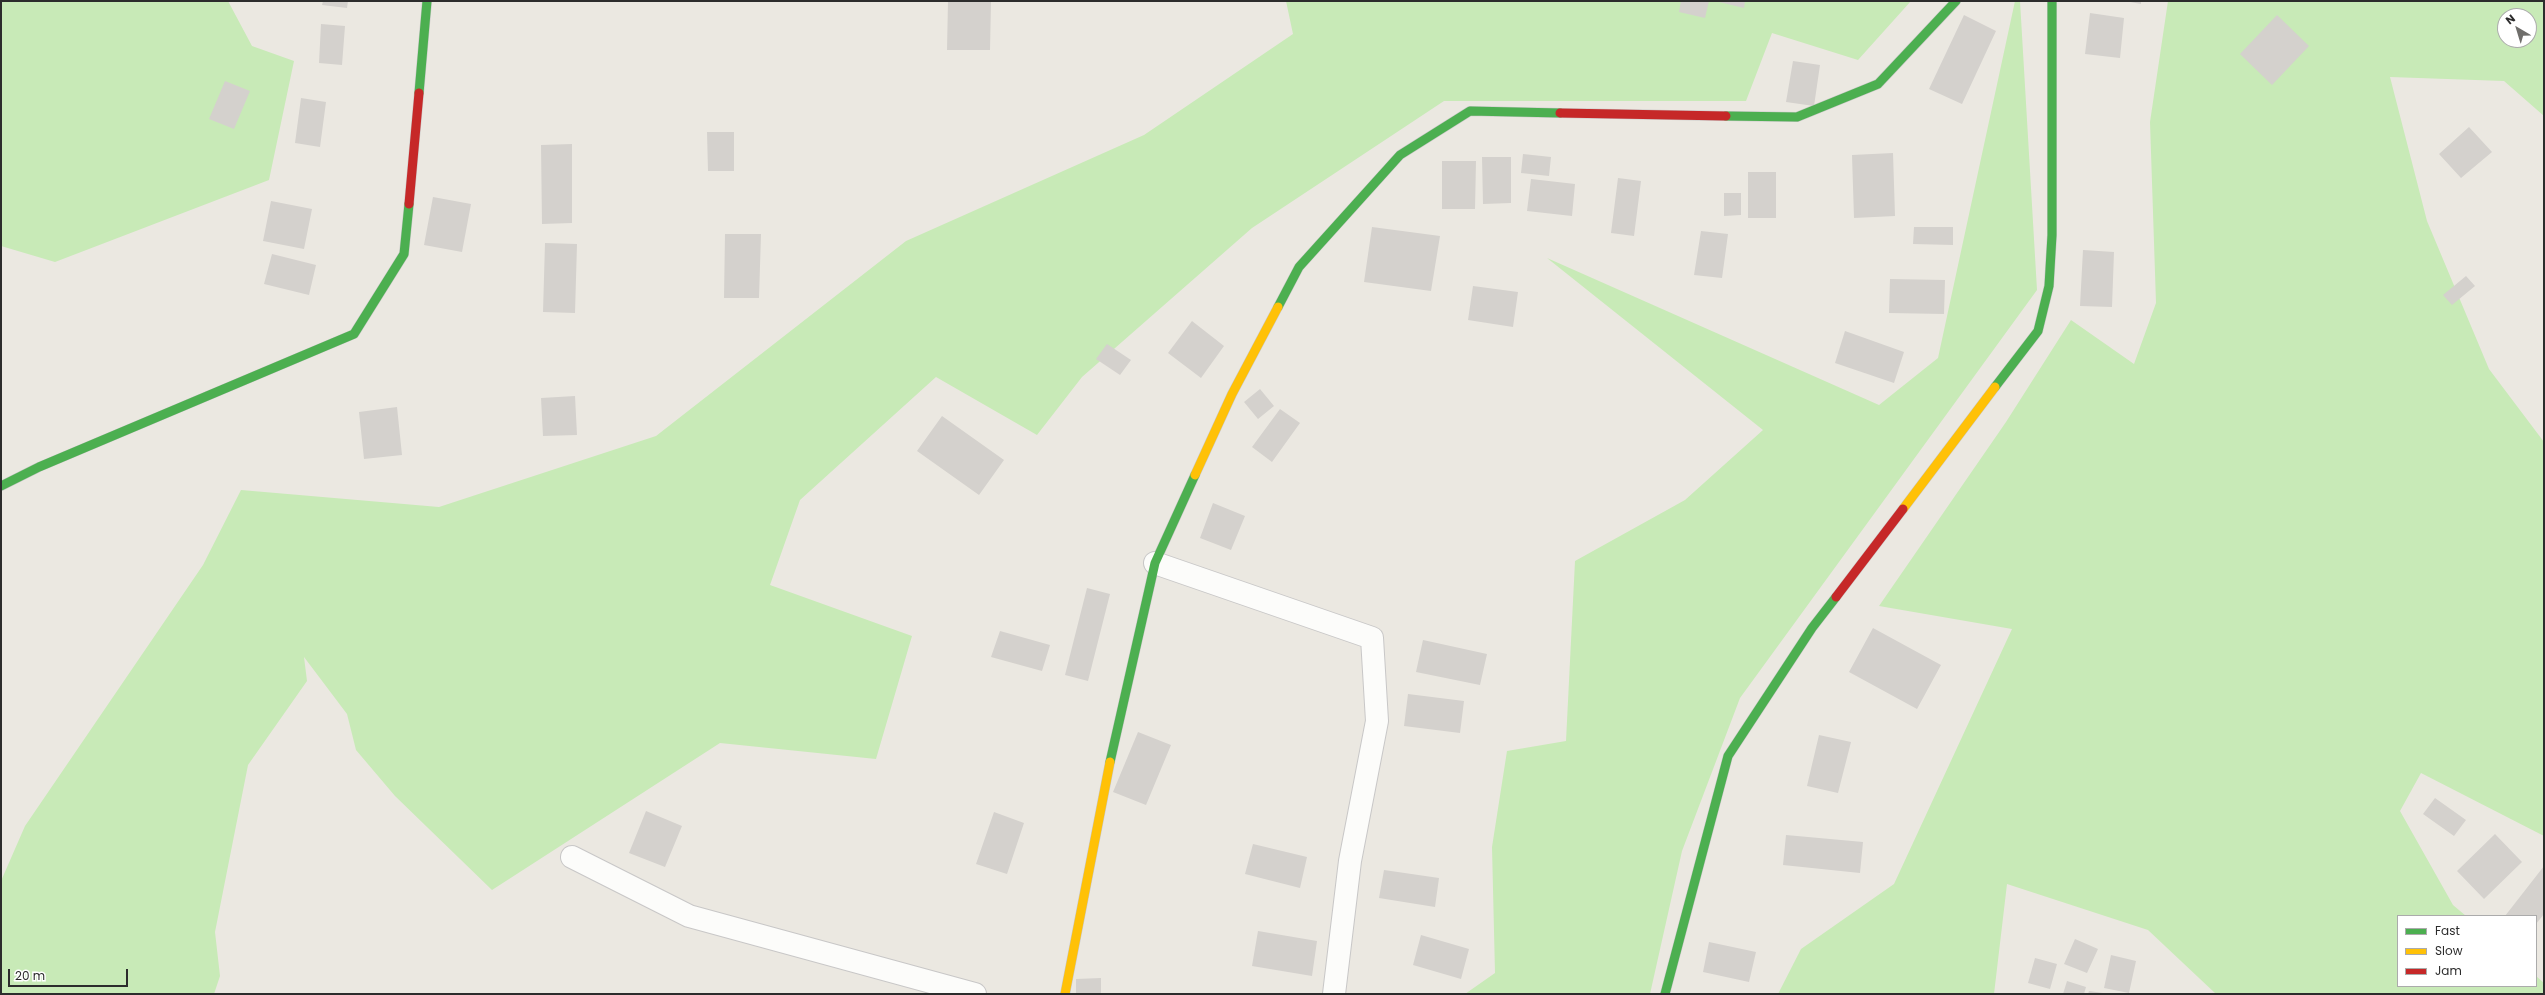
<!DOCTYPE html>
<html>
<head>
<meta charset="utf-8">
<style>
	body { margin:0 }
	#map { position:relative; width:2545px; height:995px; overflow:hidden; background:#ebe8e1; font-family:Poppins,sans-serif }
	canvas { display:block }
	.frame { position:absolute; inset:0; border:2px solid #2c2c2c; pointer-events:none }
	.legend { position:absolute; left:2397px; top:915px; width:140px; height:72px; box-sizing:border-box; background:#fff; border:1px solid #ababab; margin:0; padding:5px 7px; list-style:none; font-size:12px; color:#2c2c2c }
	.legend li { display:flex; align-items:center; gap:8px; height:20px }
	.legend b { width:20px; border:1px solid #ababab }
	.north { position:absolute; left:2497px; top:8px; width:40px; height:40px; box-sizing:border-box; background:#fff; border:1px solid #ababab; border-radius:50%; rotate:322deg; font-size:11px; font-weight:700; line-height:16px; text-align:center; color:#2c2c2c }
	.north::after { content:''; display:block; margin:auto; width:14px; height:18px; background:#6f6e6b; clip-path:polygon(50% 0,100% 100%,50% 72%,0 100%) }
	.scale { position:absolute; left:8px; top:969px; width:120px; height:18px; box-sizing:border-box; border:2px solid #2c2c2c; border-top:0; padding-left:5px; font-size:12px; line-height:14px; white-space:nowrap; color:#2c2c2c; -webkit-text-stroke:3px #fff; paint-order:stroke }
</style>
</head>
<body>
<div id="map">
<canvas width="2545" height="995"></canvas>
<div class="frame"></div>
<ul class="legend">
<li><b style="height:5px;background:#4caf50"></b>Fast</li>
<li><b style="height:5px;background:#ffc107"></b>Slow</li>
<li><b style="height:5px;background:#c62828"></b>Jam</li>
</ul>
<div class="north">N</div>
<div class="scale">20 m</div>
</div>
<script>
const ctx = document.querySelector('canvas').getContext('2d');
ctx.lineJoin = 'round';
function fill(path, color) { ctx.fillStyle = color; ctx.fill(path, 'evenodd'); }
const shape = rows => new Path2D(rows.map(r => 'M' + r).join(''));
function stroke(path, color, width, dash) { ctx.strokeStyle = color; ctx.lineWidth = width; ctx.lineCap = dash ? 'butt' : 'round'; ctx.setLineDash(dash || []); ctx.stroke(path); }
fill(shape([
	[1,1,228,1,252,46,294,61,269,180,55,262,1,246],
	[1286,1,1911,1,1858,60,1772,33,1746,101,1444,101,1252,228,1082,377,1037,435,936,377,800,500,770,585,912,636,876,759,720,743,492,890,395,796,356,750,347,714,304,657,307,681,248,765,215,932,220,976,214,994,1,994,1,881,25,826,203,565,241,490,439,507,656,436,906,241,1144,135,1293,34],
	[2015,1,2020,1,2037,290,1740,698,1682,851,1650,994,1465,994,1495,973,1492,847,1507,751,1566,741,1575,561,1685,500,1763,430,1547,258,1879,405,1938,358],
	[2168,1,2544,1,2544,116,2504,81,2390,77,2427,221,2489,369,2544,442,2544,836,2421,773,2400,811,2453,905,2466,916,2398,916,2398,986,2536,986,2536,976,2544,983,2544,994,2216,994,2148,930,2007,884,1994,994,1778,994,1801,949,1894,884,2012,629,1879,606,2006,422,2071,320,2134,364,2156,303,2150,122],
	[2505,16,2529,16,2529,40,2505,40]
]), '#c8eab7');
fill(shape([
	[323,1,348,1,347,8,322,5],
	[948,1,991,1,990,50,947,50],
	[1681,1,1709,1,1705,18,1679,12],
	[1715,1,1745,1,1744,8],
	[2125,1,2141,1,2141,4],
	[2090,13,2124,18,2120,58,2085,54],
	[1964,15,1996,31,1962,104,1929,89],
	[2277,15,2309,46,2272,85,2240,54],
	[321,24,345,26,342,65,319,63],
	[1793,61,1820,65,1814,106,1786,102],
	[225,81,250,91,234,129,209,119],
	[301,98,326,102,320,147,295,143],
	[2469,127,2492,152,2461,178,2439,154],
	[707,132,734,132,734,171,708,171],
	[572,144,572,223,542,224,541,145],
	[1893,153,1895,216,1854,218,1852,155],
	[1523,154,1551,157,1549,176,1521,173],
	[1482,157,1511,157,1511,203,1483,204],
	[1442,161,1476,161,1475,209,1442,209],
	[1748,172,1776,172,1776,218,1748,218],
	[1618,178,1641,181,1634,236,1611,233],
	[1531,179,1575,184,1572,216,1527,211],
	[1724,193,1741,193,1741,215,1724,216],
	[433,197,471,204,462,252,424,245],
	[271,201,312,209,304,249,263,241],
	[1372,227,1440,236,1431,291,1364,282],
	[1914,227,1953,227,1953,245,1913,244],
	[1701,231,1728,234,1722,278,1694,275],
	[725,234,761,234,759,298,724,298],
	[545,243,577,244,575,313,543,312],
	[2083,250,2114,252,2112,307,2080,306],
	[272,254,316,265,309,295,264,284],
	[2466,276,2475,286,2452,305,2443,295],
	[1890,279,1945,280,1944,314,1889,313],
	[1473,286,1518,292,1513,327,1468,320],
	[1192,321,1224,346,1201,378,1168,353],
	[1845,331,1904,352,1894,383,1835,363],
	[1107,344,1131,360,1120,375,1096,359],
	[1260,389,1274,406,1258,419,1244,402],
	[575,396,577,435,543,436,541,398],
	[397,407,402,455,364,459,359,412],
	[1280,409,1300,423,1272,462,1252,447],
	[942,416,1004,460,979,495,917,451],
	[1213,503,1245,516,1231,550,1200,538],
	[1087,588,1110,594,1088,681,1065,675],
	[1873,628,1941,665,1917,709,1849,672],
	[1000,631,1050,645,1042,671,991,657],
	[1423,640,1487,654,1480,685,1416,672],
	[1408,694,1464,701,1460,733,1404,726],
	[1138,732,1171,745,1146,805,1113,792],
	[1819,735,1851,742,1838,793,1807,786],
	[2435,798,2466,820,2454,836,2423,814],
	[646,811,682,826,665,867,629,853],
	[994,812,1024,823,1007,874,976,864],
	[2495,834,2522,862,2484,899,2457,871],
	[1786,835,1863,842,1860,873,1783,865],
	[1253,844,1307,857,1300,888,1245,874],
	[2544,866,2544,914,2536,924,2536,916,2505,916],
	[1384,870,1439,878,1435,907,1379,898],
	[1258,931,1317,941,1312,976,1252,966],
	[1421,935,1469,949,1461,979,1413,965],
	[2075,939,2098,949,2087,973,2064,964],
	[1709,942,1756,952,1749,982,1703,972],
	[2111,955,2136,961,2129,993,2104,988],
	[2035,958,2057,964,2050,989,2028,983],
	[1101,978,1101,994,1076,994,1076,979],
	[2067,981,2086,987,2084,994,2063,994],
	[2089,991,2103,993,2103,994,2088,994]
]), '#d4d1cd');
const lane = shape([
	[572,857,689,916,975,994]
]);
const street = shape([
	[1155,563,1372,638,1377,721,1350,861,1334,994]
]);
const fast = shape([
	[419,93,427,1],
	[1726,116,1797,117,1878,84,1956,1],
	[1278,307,1299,267,1400,155,1470,111,1560,113],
	[1995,387,2038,331,2049,286,2052,235,2052,1],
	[1,486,39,467,354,334,404,254,409,204],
	[1110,762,1155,563,1195,475],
	[1665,994,1728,756,1812,628,1836,597]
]);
const slow = shape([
	[1195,475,1232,394,1278,307],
	[1903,509,1995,387],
	[1065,994,1110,762]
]);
const jam = shape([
	[1560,113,1726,116],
	[409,204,419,93],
	[1836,597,1903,509]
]);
stroke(lane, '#c8c7c7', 24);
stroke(street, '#c8c7c7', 24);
stroke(fast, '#c8c7c7', 10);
stroke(slow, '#c8c7c7', 10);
stroke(jam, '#c8c7c7', 10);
stroke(lane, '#fcfcfa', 22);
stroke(street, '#fcfcfa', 22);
stroke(fast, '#4caf50', 9);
stroke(slow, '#ffc107', 9);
stroke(jam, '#c62828', 9);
</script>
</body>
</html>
